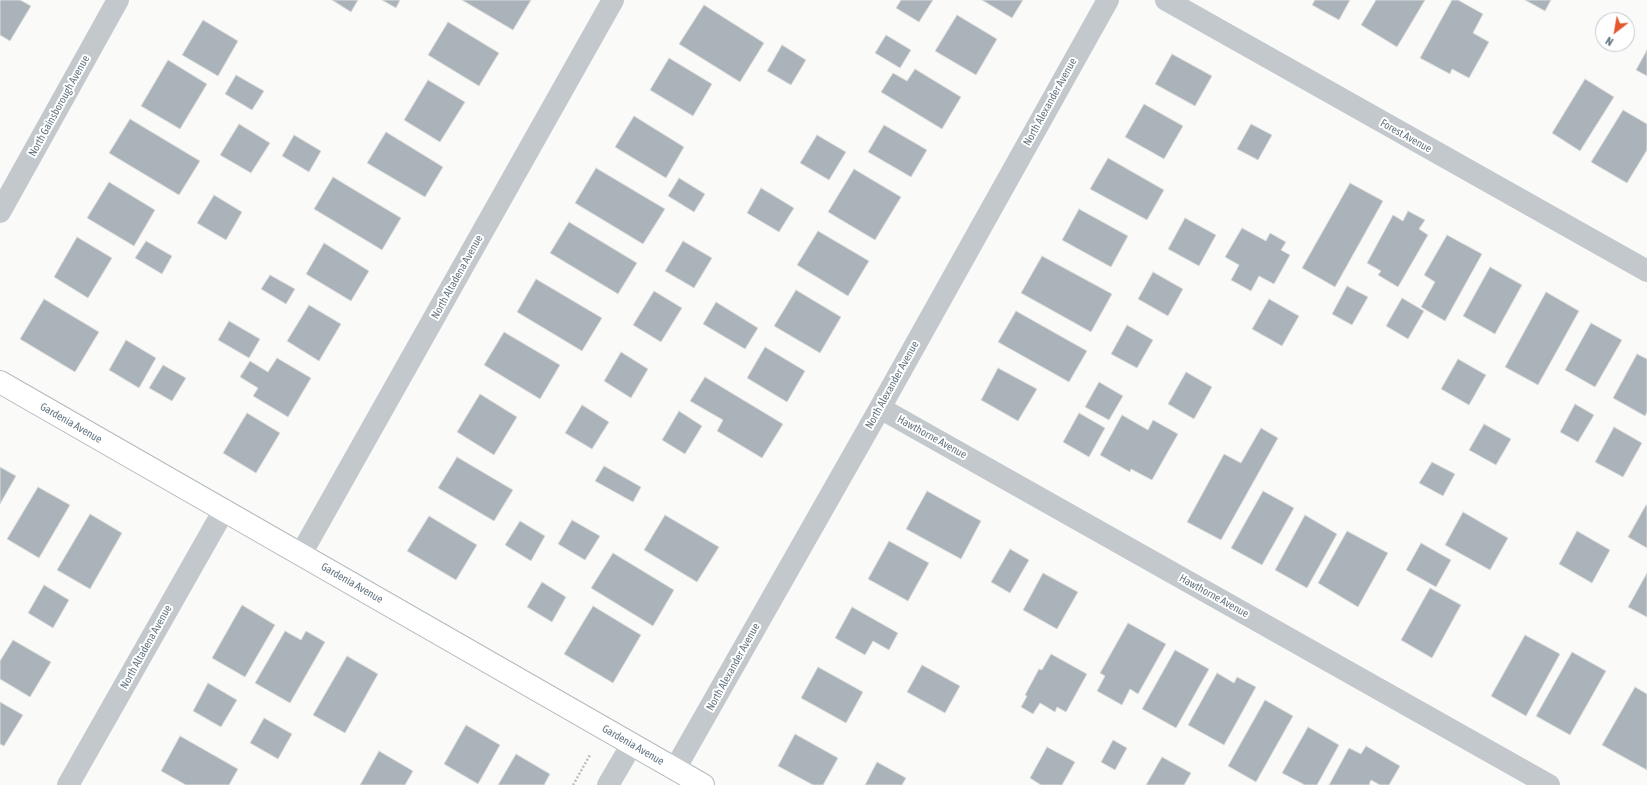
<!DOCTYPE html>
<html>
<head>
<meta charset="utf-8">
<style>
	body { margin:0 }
	#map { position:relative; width:1647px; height:785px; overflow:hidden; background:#fafaf8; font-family:"Asap Condensed",sans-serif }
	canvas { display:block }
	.north { position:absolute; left:1595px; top:12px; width:40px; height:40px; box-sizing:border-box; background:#fff; border:1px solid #c1c8cd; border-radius:50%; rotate:211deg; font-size:11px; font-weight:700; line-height:16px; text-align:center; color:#657683 }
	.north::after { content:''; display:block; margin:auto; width:14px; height:18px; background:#e4572e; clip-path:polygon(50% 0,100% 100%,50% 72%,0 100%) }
</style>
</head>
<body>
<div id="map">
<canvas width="1647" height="785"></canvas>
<div class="north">N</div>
</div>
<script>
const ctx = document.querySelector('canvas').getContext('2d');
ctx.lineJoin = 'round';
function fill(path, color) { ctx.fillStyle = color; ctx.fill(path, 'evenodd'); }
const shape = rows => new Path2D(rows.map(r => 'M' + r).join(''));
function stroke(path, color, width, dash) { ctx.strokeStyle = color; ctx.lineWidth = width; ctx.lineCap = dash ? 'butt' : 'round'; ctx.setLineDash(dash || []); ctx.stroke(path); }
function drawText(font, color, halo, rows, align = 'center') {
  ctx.font = font + ' "Asap Condensed",sans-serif'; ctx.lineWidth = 4; ctx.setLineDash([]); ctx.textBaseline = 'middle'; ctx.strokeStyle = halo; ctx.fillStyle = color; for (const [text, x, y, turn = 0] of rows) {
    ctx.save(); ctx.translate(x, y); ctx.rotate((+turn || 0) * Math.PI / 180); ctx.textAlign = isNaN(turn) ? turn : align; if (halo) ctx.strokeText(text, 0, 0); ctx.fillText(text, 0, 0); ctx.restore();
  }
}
const building = shape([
	[0,0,20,0,31,6,10,41,0,35,0,0],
	[332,0,358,0,351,12,332,0],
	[382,0,400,0,396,8,382,0],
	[462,0,531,0,513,30,462,0],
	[901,0,933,0,919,22,896,8,901,0],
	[982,0,1023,0,1012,18,982,0],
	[1315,0,1350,0,1339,20,1312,5,1315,0],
	[1376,0,1425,0,1397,47,1361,25,1376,0],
	[1452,0,1458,0,1483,14,1473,33,1489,42,1469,78,1452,69,1450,74,1420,58,1452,0],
	[1525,0,1551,0,1545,11,1525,0],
	[704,5,764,43,740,82,679,44,704,5],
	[957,15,997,39,976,75,935,51,957,15],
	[203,20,238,41,218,76,182,55,203,20],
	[448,22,499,53,479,86,428,55,448,22],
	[886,35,911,50,900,68,875,53,886,35],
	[782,45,806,60,791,85,767,71,782,45],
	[1647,50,1647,76,1636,70,1647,50],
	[1172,54,1212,76,1195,106,1155,84,1172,54],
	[669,58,712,84,693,116,650,90,669,58],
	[168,60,207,84,180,129,141,106,168,60],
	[915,69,961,97,942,129,881,92,893,73,907,81,915,69],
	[236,75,264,91,252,110,225,94,236,75],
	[1585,79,1614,97,1580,151,1552,133,1585,79],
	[428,80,465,102,440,142,404,120,428,80],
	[1144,104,1183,126,1164,159,1125,137,1144,104],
	[1623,110,1647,124,1647,150,1627,183,1591,162,1623,110],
	[634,116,684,147,666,178,615,147,634,116],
	[130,119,200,161,179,195,109,153,130,119],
	[239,124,270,143,251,173,220,155,239,124],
	[1251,124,1272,135,1258,160,1237,149,1251,124],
	[884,125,927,150,911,177,868,152,884,125],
	[386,132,443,167,425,197,367,163,386,132],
	[294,135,321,151,309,172,282,156,294,135],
	[817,135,846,152,829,180,800,163,817,135],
	[1108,158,1164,190,1147,220,1090,189,1108,158],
	[596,168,665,209,643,244,575,203,596,168],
	[854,169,901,197,875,240,828,212,854,169],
	[333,177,401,218,382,250,314,209,333,177],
	[679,178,705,194,694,212,668,196,679,178],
	[109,182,155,210,134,246,87,218,109,182],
	[1350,183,1383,201,1335,287,1302,268,1350,183],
	[761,188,794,208,779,232,747,213,761,188],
	[214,195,242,212,226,240,197,223,214,195],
	[1079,209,1128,236,1111,267,1062,240,1079,209],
	[1408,211,1425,220,1419,229,1428,235,1398,287,1378,275,1381,271,1367,263,1393,215,1403,221,1408,211],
	[1185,218,1216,235,1199,266,1168,249,1185,218],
	[569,222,637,263,618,294,550,253,569,222],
	[1242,228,1266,241,1270,233,1286,242,1281,250,1290,255,1274,284,1259,276,1251,291,1231,280,1239,265,1225,257,1242,228],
	[818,231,869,261,848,296,797,265,818,231],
	[1447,235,1482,254,1445,321,1421,307,1435,282,1424,275,1447,235],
	[77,237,112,258,88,298,54,277,77,237],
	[146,241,172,256,162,274,135,258,146,241],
	[683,241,712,258,694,288,665,271,683,241],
	[324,243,369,271,351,301,306,274,324,243],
	[1042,256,1112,294,1091,332,1021,293,1042,256],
	[1490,267,1522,285,1495,334,1463,316,1490,267],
	[1153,272,1183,289,1168,316,1138,299,1153,272],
	[270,275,295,289,286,304,261,289,270,275],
	[536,279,602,318,582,351,517,312,536,279],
	[1347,286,1368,297,1352,325,1332,314,1347,286],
	[796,290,841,317,820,353,774,326,796,290],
	[654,291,682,308,661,342,633,325,654,291],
	[1546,292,1579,311,1538,385,1505,367,1546,292],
	[1402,298,1424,311,1408,339,1386,326,1402,298],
	[44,299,99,332,75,372,20,339,44,299],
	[1269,299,1299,316,1282,346,1252,329,1269,299],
	[716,302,758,328,745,349,703,324,716,302],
	[309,305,341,324,319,361,287,341,309,305],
	[1016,311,1087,351,1069,382,998,342,1016,311],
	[229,321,260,339,249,358,218,340,229,321],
	[1591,323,1622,340,1595,387,1565,370,1591,323],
	[1127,325,1153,340,1137,368,1111,354,1127,325],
	[504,332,560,365,540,399,484,365,504,332],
	[126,340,156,358,139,388,109,370,126,340],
	[765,347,805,371,787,402,747,378,765,347],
	[621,352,648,369,631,398,604,381,621,352],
	[1637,354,1647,359,1647,412,1645,416,1613,398,1637,354],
	[277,358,311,378,288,417,253,396,258,388,240,377,250,361,268,372,277,358],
	[1458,359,1486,375,1469,405,1441,389,1458,359],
	[163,365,186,378,172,401,149,388,163,365],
	[998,368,1037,389,1018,421,981,400,998,368],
	[1186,372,1212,387,1194,419,1168,404,1186,372],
	[705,377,783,424,762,458,717,431,723,420,690,401,705,377],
	[1099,382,1123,396,1109,420,1085,407,1099,382],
	[480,394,517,417,494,455,457,432,480,394],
	[1575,404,1594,415,1578,442,1560,432,1575,404],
	[582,405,609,422,592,449,565,433,582,405],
	[679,411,702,426,685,454,662,440,679,411],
	[247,413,280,433,256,473,223,453,247,413],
	[1079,413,1105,428,1089,457,1063,442,1079,413],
	[1122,415,1148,430,1153,420,1178,434,1152,480,1131,469,1130,472,1100,455,1122,415],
	[1484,424,1511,439,1496,465,1469,450,1484,424],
	[1614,427,1642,443,1623,477,1595,462,1614,427],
	[1261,428,1278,438,1221,540,1187,522,1224,454,1241,463,1261,428],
	[457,457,513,490,494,521,438,488,457,457],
	[1432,462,1455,474,1443,496,1419,483,1432,462],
	[604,466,641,487,633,502,595,481,604,466],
	[0,467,16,476,0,504,0,467],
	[38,487,70,505,39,558,7,539,38,487],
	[927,491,981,521,961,559,906,529,927,491],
	[1263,491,1294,508,1262,565,1231,548,1263,491],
	[1646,505,1647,506,1647,548,1628,537,1646,505],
	[1463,512,1508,538,1490,570,1445,545,1463,512],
	[90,514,122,533,90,589,57,570,90,514],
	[665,515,719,547,697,582,644,550,665,515],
	[1305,515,1337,534,1307,588,1275,570,1305,515],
	[429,516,477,545,456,580,407,551,429,516],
	[572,520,600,536,585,560,558,544,572,520],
	[520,521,545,536,531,561,505,545,520,521],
	[1347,531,1388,553,1358,607,1318,583,1347,531],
	[1577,531,1610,550,1592,583,1559,564,1577,531],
	[889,541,929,563,908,601,868,579,889,541],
	[1421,543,1451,560,1436,587,1406,570,1421,543],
	[1010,549,1029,560,1010,593,991,582,1010,549],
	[613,553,674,590,653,626,591,588,613,553],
	[1043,573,1078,592,1057,629,1023,610,1043,573],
	[1647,573,1647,617,1628,607,1647,573],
	[542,582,566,597,552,622,527,607,542,582],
	[44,585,69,600,53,628,28,613,44,585],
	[1430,588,1461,605,1432,658,1401,640,1430,588],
	[242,605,275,625,245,677,212,658,242,605],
	[593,606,641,635,613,683,564,654,593,606],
	[852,607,898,633,889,650,873,641,865,655,835,638,852,607],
	[1128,623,1166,644,1138,694,1130,689,1122,705,1097,691,1105,676,1100,673,1128,623],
	[285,631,301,640,306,631,325,642,290,703,255,683,285,631],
	[1525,635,1560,654,1526,716,1491,696,1525,635],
	[13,640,51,662,30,697,0,679,0,661,13,640],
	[1175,650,1209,669,1176,728,1142,709,1175,650],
	[1572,652,1606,671,1570,735,1536,716,1572,652],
	[1051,654,1087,674,1066,712,1057,707,1055,712,1040,703,1033,714,1021,707,1027,696,1025,695,1039,669,1042,670,1051,654],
	[347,656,378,674,345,733,313,715,347,656],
	[922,665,960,686,945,713,907,692,922,665],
	[818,667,863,692,846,723,801,698,818,667],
	[1217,673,1234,683,1237,677,1256,687,1224,745,1188,725,1217,673],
	[208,683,237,700,221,727,193,711,208,683],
	[1635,687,1647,694,1647,770,1602,745,1635,687],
	[1265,700,1293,716,1256,782,1228,766,1265,700],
	[0,702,23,715,4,746,0,744,0,702],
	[264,718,292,734,278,759,250,743,264,718],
	[466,725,500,745,478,784,444,764,466,725],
	[1308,727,1339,745,1317,785,1305,785,1282,773,1308,727],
	[795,734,838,758,823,785,813,785,778,766,795,734],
	[180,736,238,769,229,785,186,785,161,771,180,736],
	[1113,740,1127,748,1115,770,1101,762,1113,740],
	[1366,746,1400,766,1389,785,1380,785,1371,780,1369,785,1329,785,1349,748,1361,754,1366,746],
	[1047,747,1075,762,1062,785,1041,785,1030,778,1047,747],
	[379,751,413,771,405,785,360,785,379,751],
	[516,754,550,774,544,785,498,785,516,754],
	[1162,757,1191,773,1184,785,1146,785,1162,757],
	[877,762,906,778,902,785,865,785,877,762]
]);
fill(building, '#aab3b9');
stroke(building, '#dcdcda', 1);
const secondary = shape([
	[0,382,703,785]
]);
stroke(secondary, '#b3babf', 24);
stroke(shape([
	[573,785,590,755]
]), '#bbbfc2', 2.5, [2, 2]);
stroke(shape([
	[1166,0,1647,271],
	[0,212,118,0],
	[880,408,1549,785],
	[301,554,613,0],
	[675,769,880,408,1108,0],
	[68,785,224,510],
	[608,785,632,744]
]), '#c3c8cc', 22);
stroke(secondary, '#fff', 22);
drawText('11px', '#657683', '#fff', [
	["North Alexander Avenue",1050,102,-61],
	["North Gainsborough Avenue",59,106,-61],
	["Forest Avenue",1406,136,29],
	["North Altadena Avenue",457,277,-61],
	["North Alexander Avenue",892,385,-61],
	["Gardenia Avenue",71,423,30],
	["Hawthorne Avenue",932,437,29],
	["Gardenia Avenue",352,583,30],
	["Hawthorne Avenue",1214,596,29],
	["North Altadena Avenue",146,647,-61],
	["North Alexander Avenue",733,667,-61],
	["Gardenia Avenue",633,745,30]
]);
</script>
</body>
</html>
